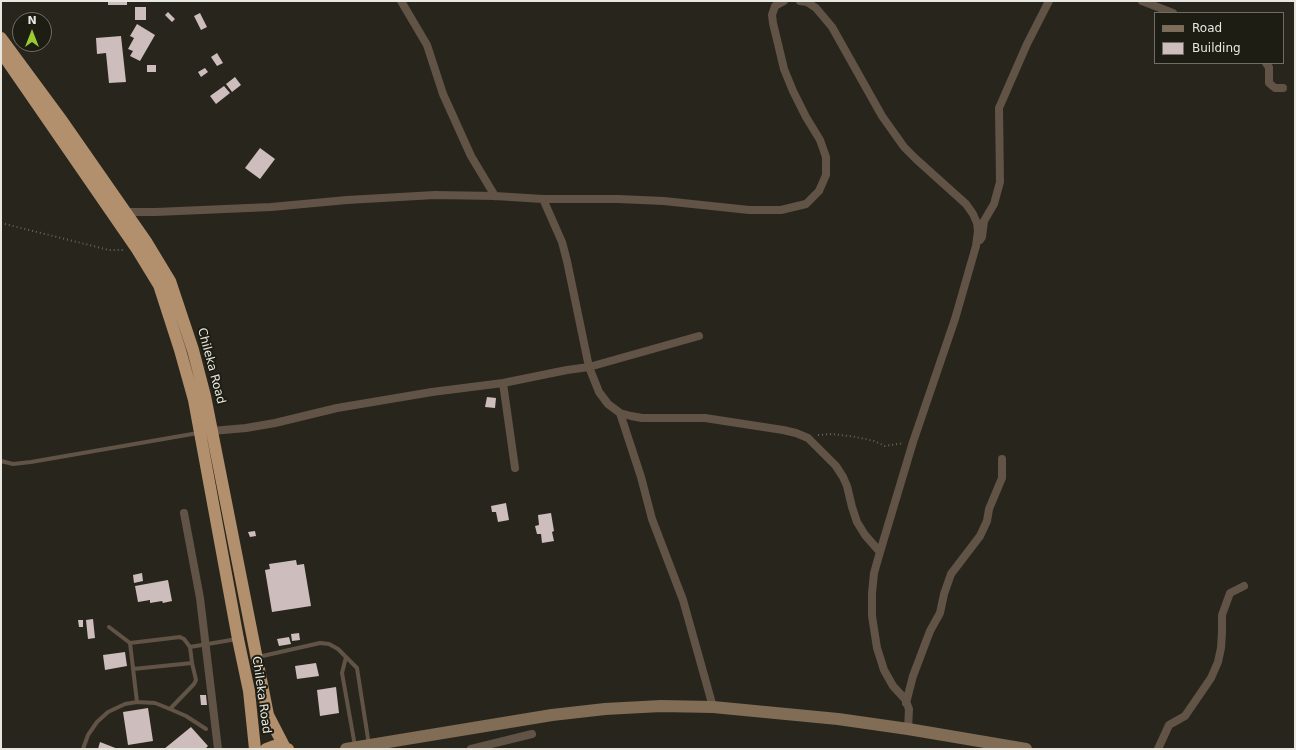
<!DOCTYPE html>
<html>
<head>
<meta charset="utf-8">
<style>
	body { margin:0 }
	#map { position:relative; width:1296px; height:750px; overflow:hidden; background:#28261c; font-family:"DejaVu Sans",sans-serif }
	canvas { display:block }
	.frame { position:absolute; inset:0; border:2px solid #e8e7e0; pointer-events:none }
	.legend { position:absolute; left:1154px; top:12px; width:130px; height:52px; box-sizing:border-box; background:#1e1d13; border:1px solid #6f6e65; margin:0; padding:5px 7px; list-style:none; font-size:12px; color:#e8e7e0 }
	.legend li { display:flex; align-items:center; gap:8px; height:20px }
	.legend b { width:20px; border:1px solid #6f6e65 }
	.north { position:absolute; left:12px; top:12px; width:40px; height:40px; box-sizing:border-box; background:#1e1d13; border:1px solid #6f6e65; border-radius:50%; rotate:0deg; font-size:11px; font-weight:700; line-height:16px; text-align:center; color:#e8e7e0 }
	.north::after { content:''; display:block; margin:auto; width:14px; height:18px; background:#9acb35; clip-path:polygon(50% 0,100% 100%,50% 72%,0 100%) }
</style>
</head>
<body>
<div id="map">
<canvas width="1296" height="750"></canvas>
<div class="frame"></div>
<ul class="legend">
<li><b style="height:5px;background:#816c56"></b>Road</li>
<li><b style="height:11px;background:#cdbdbc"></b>Building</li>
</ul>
<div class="north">N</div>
</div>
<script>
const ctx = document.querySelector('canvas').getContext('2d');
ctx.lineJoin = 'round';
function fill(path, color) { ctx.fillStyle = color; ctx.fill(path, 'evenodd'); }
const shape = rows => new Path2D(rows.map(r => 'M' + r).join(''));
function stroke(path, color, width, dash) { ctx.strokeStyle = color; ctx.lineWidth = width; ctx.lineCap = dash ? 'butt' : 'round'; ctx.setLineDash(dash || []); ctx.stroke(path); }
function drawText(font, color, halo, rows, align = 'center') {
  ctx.font = font + ' "DejaVu Sans",sans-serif'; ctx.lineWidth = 4; ctx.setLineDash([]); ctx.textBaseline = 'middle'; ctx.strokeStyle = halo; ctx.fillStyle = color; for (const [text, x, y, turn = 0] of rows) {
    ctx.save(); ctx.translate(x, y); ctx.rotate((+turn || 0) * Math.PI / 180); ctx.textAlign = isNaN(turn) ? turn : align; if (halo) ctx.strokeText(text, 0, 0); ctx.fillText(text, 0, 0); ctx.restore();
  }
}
fill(shape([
	[108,1,127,1,127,5,108,5],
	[135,7,146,7,146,20,135,20],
	[168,12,175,19,172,22,165,15],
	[200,13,207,27,201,30,194,16],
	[137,24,155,35,140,61,130,56,133,51,128,49,134,38,130,36],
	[121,36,126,82,109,83,106,53,97,54,96,38],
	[217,53,223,63,217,66,211,57],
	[147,65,156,65,156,72,147,72],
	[205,68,208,72,201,77,198,72],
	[235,77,241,85,232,92,226,84],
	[224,86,230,93,216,104,210,96],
	[260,148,275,159,260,179,245,168],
	[487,397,496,398,495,408,485,407],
	[506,503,509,520,498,522,496,512,492,512,491,506],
	[551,513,554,531,552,532,554,541,542,543,541,534,537,534,535,526,539,525,538,515],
	[255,531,256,536,250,537,248,532],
	[296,560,297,565,304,564,311,606,272,612,265,570,270,569,269,564],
	[142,573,143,581,134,583,133,575],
	[168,580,172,601,163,603,162,601,150,603,150,600,138,602,135,586],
	[93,619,95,638,88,639,86,620],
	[78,620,83,620,83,627,79,627],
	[299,633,300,640,292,641,291,634],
	[289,637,291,644,279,646,277,639],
	[125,652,127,666,105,670,103,655],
	[316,663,319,676,297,679,295,666],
	[336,687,339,713,320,716,317,690],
	[200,695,206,695,207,705,201,705],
	[148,708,153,741,128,745,123,712],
	[191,727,208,746,205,749,164,749],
	[100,742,118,749,98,749]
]), '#cdbdbc');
stroke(shape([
	[1,223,109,250,124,250],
	[818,435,832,434,856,437,874,441,885,446,904,443]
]), '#66645b', 2, [1, 3]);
stroke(shape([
	[1,461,13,464,31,462,198,433],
	[109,627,130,643,180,637,184,639,190,647,237,639],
	[130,643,137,702],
	[258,657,320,643,329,644,338,649,346,657,342,673,355,746],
	[346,657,357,668,369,745],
	[133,669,192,663,190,647],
	[170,709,194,684,196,680,192,663],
	[83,749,88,735,97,722,108,712,125,704,137,702,155,703,170,709,186,716,206,729]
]), '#615345', 4);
stroke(shape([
	[401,1,427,45,443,94,471,156,495,196],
	[800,1,807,2,816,8,832,27,882,116,904,147,916,159,966,204,973,214,977,223,978,231,976,246,955,319,913,442,880,552,874,573,872,593,872,616,877,648,884,670,893,686,905,699,909,709,908,729],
	[1142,1,1173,13],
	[1266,63,1269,67,1269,83,1275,88,1283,88],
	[543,199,562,242,567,261,589,367,599,392,608,404,620,413,631,416,642,418,705,418,783,430,796,433,808,438,836,466,843,477,847,486,852,507,857,522,865,535,880,552],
	[125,212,156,212,271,207,347,200,435,195,495,196,543,199,618,199,664,201,749,210,781,210,806,204,819,191,826,175,826,157,820,140,806,117,793,91,784,69,773,23,772,15,775,6,784,1],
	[980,240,982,237,984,221,994,204,1000,182,999,108,1027,44,1049,1],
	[503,383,515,468],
	[620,413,641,477,652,519,683,600,713,707],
	[212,431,246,428,275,423,337,408,432,392,503,383,567,370,589,367,699,336],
	[184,513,200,598,218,749],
	[906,703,913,676,930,631,940,613,944,594,951,574,980,536,987,521,989,509,1002,478,1002,459],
	[471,749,532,734],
	[1158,749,1169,725,1185,716,1211,678,1218,662,1221,648,1222,632,1222,615,1230,593,1244,586]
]), '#615345', 8);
stroke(shape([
	[346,749,552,715,605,709,661,706,713,707,838,719,908,729,1026,749]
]), '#816c56', 12);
stroke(shape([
	[1,38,60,118,147,243,170,281,193,350,205,396,268,715,285,748],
	[1,52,137,249,159,285,180,350,194,400,238,639,249,691,255,749],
	[266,749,274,746,280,746,288,749]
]), '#b2906d', 12);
drawText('12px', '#e8e7e0', '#1e1d13', [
	["Chileka Road",211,366,75],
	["Chileka Road",261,695,82]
]);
</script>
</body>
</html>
